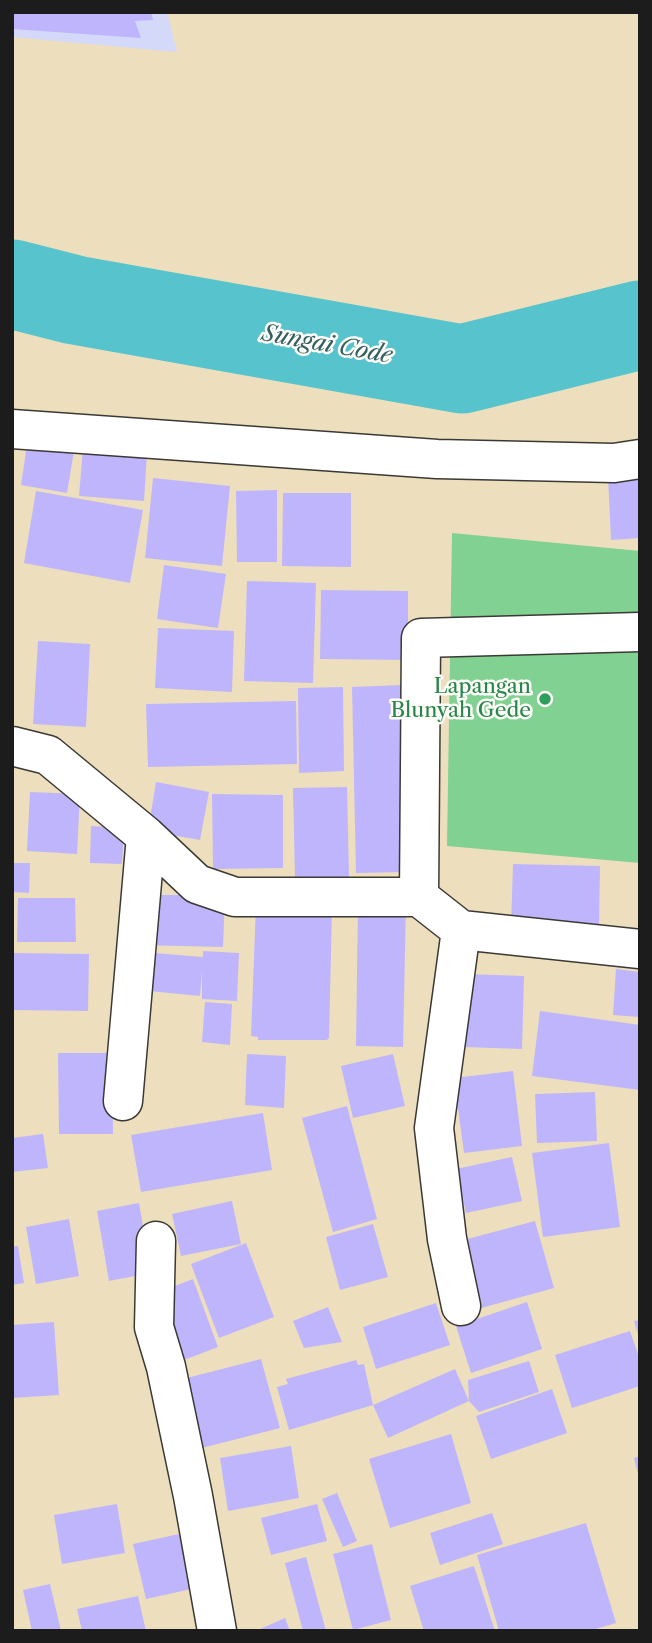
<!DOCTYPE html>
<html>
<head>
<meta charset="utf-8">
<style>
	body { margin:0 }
	#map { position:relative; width:652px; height:1643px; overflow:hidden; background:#eddfbd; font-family:"Libre Caslon Text",serif }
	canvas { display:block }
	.frame { position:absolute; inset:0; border:14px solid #1c1c1c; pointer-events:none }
</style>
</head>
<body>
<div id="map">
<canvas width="652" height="1643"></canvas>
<div class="frame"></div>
</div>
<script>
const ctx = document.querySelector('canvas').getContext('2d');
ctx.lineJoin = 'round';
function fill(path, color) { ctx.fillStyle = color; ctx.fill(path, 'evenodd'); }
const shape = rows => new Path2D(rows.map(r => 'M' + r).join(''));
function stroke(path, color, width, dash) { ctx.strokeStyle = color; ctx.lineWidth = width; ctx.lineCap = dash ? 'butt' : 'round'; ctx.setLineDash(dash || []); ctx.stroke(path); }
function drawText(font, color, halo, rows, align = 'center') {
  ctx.font = font + ' "Libre Caslon Text",serif'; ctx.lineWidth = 5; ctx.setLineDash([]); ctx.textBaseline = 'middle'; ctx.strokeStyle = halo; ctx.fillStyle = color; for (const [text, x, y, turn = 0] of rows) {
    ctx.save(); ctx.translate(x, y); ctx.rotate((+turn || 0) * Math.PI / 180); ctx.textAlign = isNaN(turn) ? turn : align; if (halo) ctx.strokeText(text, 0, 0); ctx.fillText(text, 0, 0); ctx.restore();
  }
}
fill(shape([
	[12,12,167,12,177,52,12,37]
]), '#d4d8f9');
fill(shape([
	[452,533,640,551,640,863,447,846]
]), '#81d192');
stroke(shape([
	[12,284,75,300,462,369,640,325]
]), '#57c4cd', 89);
fill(shape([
	[12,12,151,12,153,20,135,21,141,38,12,29],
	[28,438,75,445,67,493,21,485],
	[83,448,147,454,144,501,79,496],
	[640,476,640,538,611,540,608,478],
	[153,478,230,486,222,566,145,558],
	[277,490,277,562,237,562,236,491],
	[36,491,143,510,130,583,24,563],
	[283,493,351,493,351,567,282,566],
	[164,565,226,574,218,628,157,619],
	[247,581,316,583,313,683,244,681],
	[321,590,408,591,408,660,320,659],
	[158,628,234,631,232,692,155,688],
	[38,641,90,644,86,727,33,724],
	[402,685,406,872,356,873,352,687],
	[343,687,344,771,299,773,298,688],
	[296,701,297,764,148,767,146,704],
	[156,782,209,792,200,840,148,831],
	[347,787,349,877,295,878,293,788],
	[30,792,80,794,77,854,27,851],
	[212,794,283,795,283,868,213,869],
	[91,826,124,828,122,864,90,863],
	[12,863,30,863,29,893,12,892],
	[513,864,600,866,599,928,511,926],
	[143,895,225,895,223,947,138,945],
	[18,898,75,898,76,942,17,942],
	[358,903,406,904,403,1047,356,1046],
	[256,906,332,909,329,1038,327,1040,258,1040,258,1037,251,1036],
	[203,951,239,953,237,1001,202,999,202,971,200,996,139,990,141,952,203,957],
	[12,953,89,954,88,1011,12,1010],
	[616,969,640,972,639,1017,613,1015],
	[466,974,524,976,522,1049,464,1047],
	[205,1002,232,1004,230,1045,202,1042],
	[540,1011,640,1025,640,1090,532,1076],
	[58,1053,112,1053,113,1134,59,1134],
	[247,1054,286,1056,284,1108,245,1105],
	[393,1054,405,1106,353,1118,341,1066],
	[513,1071,522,1146,464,1153,454,1078],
	[595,1092,597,1141,537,1143,535,1094],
	[347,1106,377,1219,333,1232,302,1118],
	[263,1113,272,1170,141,1192,131,1135],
	[43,1134,48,1168,12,1172,12,1138],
	[609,1143,620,1227,543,1237,532,1153],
	[512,1157,522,1201,466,1213,456,1169],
	[232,1201,241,1244,181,1256,172,1214],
	[139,1203,151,1273,109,1281,97,1211],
	[69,1219,79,1276,36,1284,26,1227],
	[535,1221,554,1288,474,1310,456,1242],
	[373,1224,388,1277,340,1290,326,1237],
	[246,1243,274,1317,219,1338,191,1264],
	[18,1246,24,1283,12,1285,12,1247],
	[193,1279,218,1347,184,1360,159,1292],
	[527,1302,542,1349,471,1373,456,1326],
	[436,1303,450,1345,376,1369,363,1327],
	[328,1307,342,1342,304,1348,293,1321],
	[640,1320,640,1338,639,1338,634,1321],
	[54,1322,59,1395,12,1398,12,1325],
	[630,1331,640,1360,640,1386,572,1408,555,1355],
	[261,1359,280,1428,198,1449,179,1380],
	[356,1360,358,1365,364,1364,373,1405,289,1430,277,1387,288,1384,286,1379],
	[529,1361,539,1392,479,1412,469,1401,468,1380],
	[455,1369,469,1401,388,1438,373,1405],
	[552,1389,567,1433,491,1459,476,1416],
	[451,1434,471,1503,390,1528,369,1459],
	[291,1446,299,1498,228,1511,220,1458],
	[640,1456,640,1478,639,1478,634,1458],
	[337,1493,357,1541,343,1547,322,1499],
	[117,1504,125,1553,62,1564,54,1515],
	[317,1504,327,1541,271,1555,261,1518],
	[492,1513,503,1544,440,1565,430,1533],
	[586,1523,616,1623,589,1631,499,1631,477,1555],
	[193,1531,205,1586,146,1599,133,1544],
	[372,1544,391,1620,353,1630,333,1554],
	[306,1557,326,1631,303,1631,285,1563],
	[474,1566,495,1631,424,1631,410,1586],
	[50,1584,61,1631,32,1631,23,1590],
	[138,1596,146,1631,82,1631,77,1609],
	[285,1618,290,1631,256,1631]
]), '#bfb5fd');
const minor = shape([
	[12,429,437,459,614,463,640,459],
	[12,746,48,755,146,836,197,884,235,897,419,897,461,930,640,949],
	[419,897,421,638,640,632],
	[123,1101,146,836],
	[156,1241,154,1327,166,1367,193,1496,217,1631],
	[461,1306,447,1239,434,1128,461,930]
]);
stroke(minor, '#3b3934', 41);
stroke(minor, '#fff', 38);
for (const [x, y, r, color] of [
	[545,699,7,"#2e9e5b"]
]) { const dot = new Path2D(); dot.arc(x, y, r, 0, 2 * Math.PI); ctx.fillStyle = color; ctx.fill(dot); stroke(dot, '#fdfcf7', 2.5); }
drawText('21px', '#27864d', '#fdfcf7', [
	["Lapangan",531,687],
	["Blunyah Gede",531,711]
], 'right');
drawText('italic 23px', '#345f63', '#fdfcf7', [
	["Sungai Code",327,345,10]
]);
</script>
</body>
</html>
